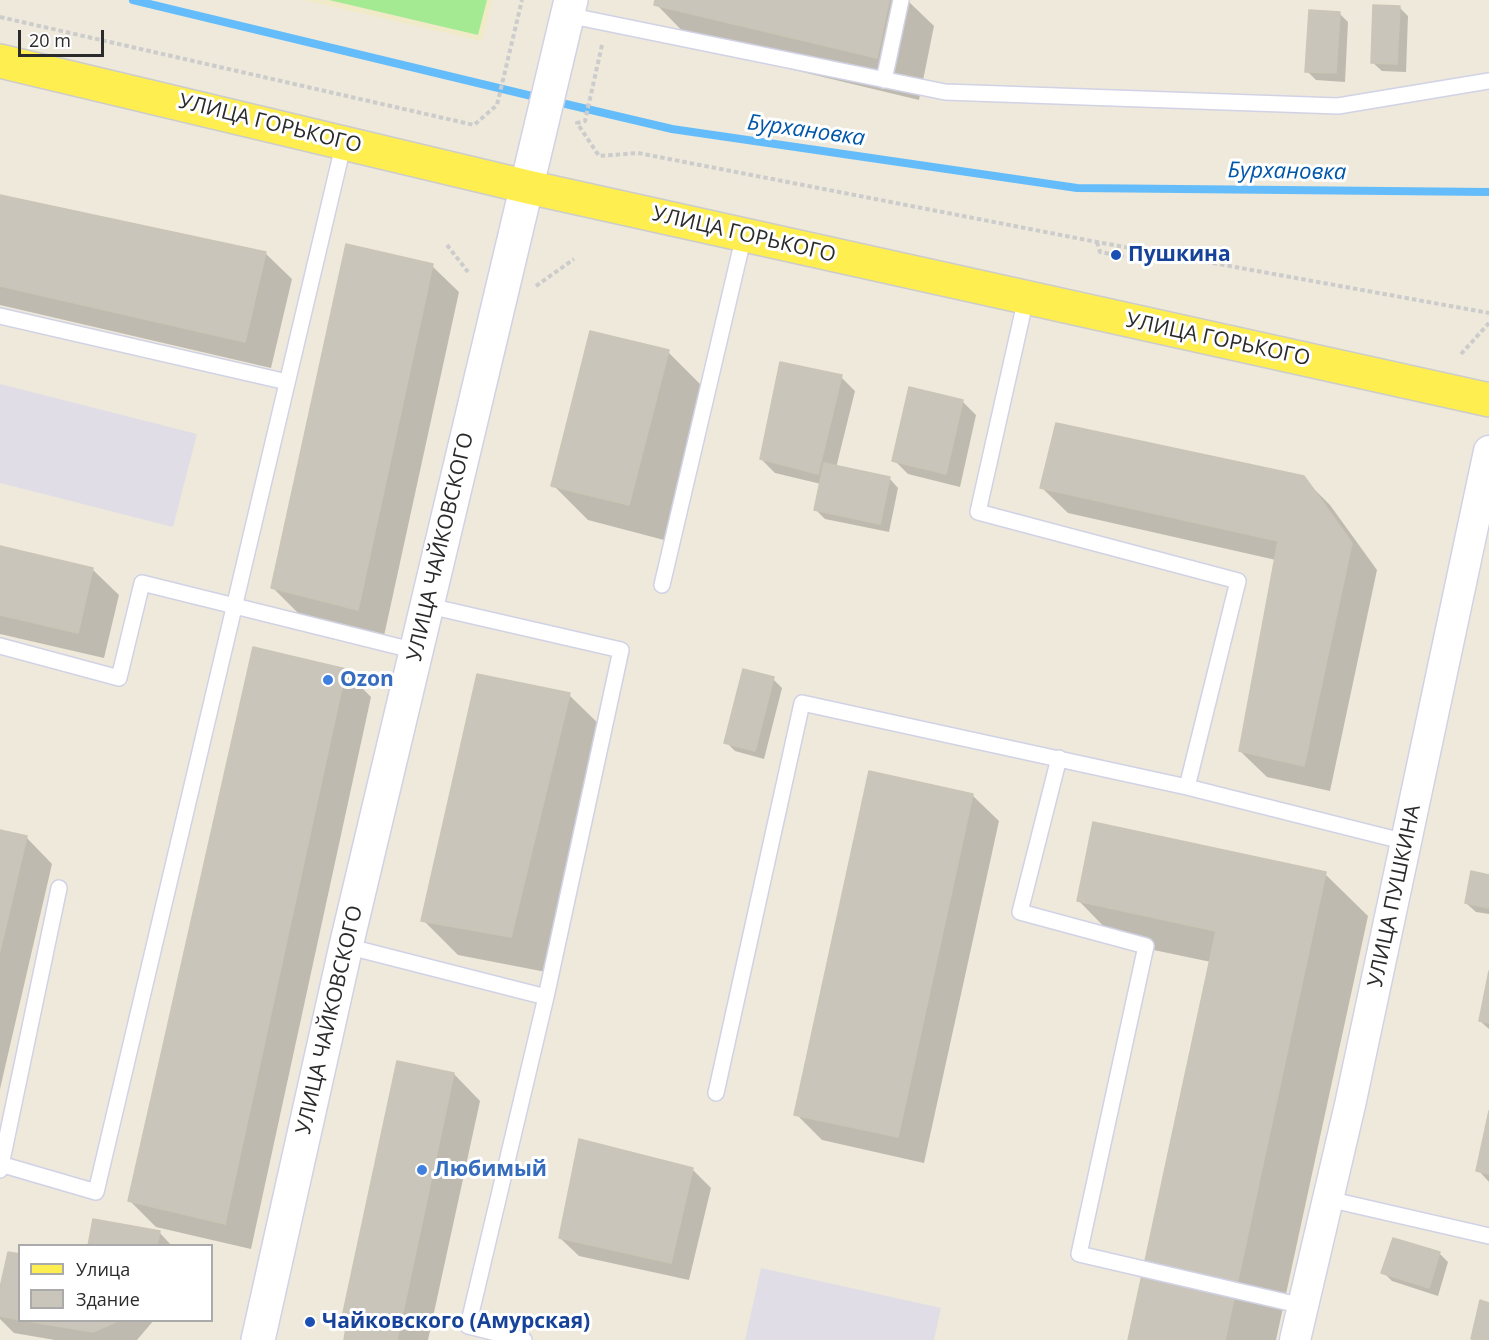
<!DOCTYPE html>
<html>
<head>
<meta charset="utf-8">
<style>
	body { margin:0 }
	#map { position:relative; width:1489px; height:1340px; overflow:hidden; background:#eee9db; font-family:"Open Sans",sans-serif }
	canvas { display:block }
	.legend { position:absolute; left:18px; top:1244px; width:195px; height:78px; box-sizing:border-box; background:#fff; border:2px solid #aaa; margin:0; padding:8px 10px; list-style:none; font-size:18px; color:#2b2b2b }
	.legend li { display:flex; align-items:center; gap:12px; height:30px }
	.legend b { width:30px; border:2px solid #aaa }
	.scale { position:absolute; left:18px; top:30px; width:86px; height:27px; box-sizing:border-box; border:3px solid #2b2b2b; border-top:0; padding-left:8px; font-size:18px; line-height:21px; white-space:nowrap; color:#2b2b2b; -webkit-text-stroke:4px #fff; paint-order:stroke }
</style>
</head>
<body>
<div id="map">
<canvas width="1489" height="1340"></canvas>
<ul class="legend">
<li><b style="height:8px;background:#feee50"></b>Улица</li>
<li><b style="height:16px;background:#cac5bb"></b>Здание</li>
</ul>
<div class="scale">20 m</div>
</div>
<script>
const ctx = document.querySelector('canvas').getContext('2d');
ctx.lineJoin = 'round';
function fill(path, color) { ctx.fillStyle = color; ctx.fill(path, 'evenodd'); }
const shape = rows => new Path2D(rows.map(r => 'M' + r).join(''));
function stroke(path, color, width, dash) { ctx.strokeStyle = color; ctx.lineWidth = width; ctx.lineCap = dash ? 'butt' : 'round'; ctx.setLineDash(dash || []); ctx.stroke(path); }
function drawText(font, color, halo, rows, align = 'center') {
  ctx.font = font + ' "Open Sans",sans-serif'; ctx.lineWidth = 6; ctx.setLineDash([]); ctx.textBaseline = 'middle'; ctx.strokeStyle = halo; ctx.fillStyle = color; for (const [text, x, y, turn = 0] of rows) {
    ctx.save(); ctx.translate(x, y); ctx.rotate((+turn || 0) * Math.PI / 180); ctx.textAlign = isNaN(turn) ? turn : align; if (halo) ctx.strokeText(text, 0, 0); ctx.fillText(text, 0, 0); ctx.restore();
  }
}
fill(shape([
	[0,384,197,434,173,527,0,483],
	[761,1268,941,1308,934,1340,745,1340]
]), '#e1dde6');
fill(shape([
	[303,0,493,0,482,41]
]), '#f1eac9');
fill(shape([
	[329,0,487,0,478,35]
]), '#a4ea93');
fill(shape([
	[657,0,907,0,934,26,919,100,698,47,656,4],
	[1399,7,1408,16,1406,72,1382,71,1372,62],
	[1339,13,1348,22,1345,82,1316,80,1307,71],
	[0,197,265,253,292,279,271,368,0,305],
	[432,266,459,292,384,636,299,614,273,588],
	[668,352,703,387,664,540,588,520,553,485],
	[841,377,855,391,836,468,889,478,898,488,889,532,825,519,816,510,821,484,775,473,761,459],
	[962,401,976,415,960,487,908,474,894,460],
	[1303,478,1330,505,1377,570,1330,791,1267,777,1240,751,1276,560,1068,513,1041,487],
	[0,548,92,569,119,595,104,658,0,634],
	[345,671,371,697,251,1249,156,1227,130,1201],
	[773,679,782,688,764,759,735,751,726,742],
	[569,695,605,730,546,972,458,955,423,920],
	[972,795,999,821,924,1163,822,1140,796,1114],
	[0,831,26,837,52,864,0,1089],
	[1325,874,1368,916,1276,1340,1130,1340,1211,962,1120,943,1078,900],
	[1489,876,1489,914,1476,912,1466,903],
	[1489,979,1489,1029,1480,1021],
	[454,1074,480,1101,428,1340,346,1340,347,1333,341,1327],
	[1489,1118,1489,1182,1478,1170],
	[692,1169,711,1188,689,1280,579,1256,560,1238],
	[159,1232,172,1246,90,1246],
	[1439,1253,1448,1262,1438,1296,1392,1281,1383,1272],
	[20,1255,20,1320,154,1320,137,1340,55,1340,14,1333,0,1319,0,1295]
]), '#0003');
stroke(shape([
	[133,0,540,98],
	[553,101,672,129,1077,188,1489,192]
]), '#64bdfa', 8);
const building = shape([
	[655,0,889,0,877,58,654,5,655,0],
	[1373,5,1400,6,1397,64,1371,63,1373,5],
	[1309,10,1340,12,1336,73,1305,72,1309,10],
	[0,195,266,252,245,342,0,286,0,195],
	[346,244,433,264,358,610,271,588,346,244],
	[590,331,669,350,629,505,551,486,590,331],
	[780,362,842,375,818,474,760,459,780,362],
	[909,387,963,400,946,474,892,461,909,387],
	[1056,423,1304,476,1352,543,1304,766,1239,751,1278,541,1040,488,1056,423],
	[824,463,890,477,880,524,814,510,824,463],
	[0,546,93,568,78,633,0,615,0,546],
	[253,647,346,669,225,1224,128,1201,253,647],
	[743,669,774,677,755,751,724,743,743,669],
	[477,674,570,693,511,937,421,921,477,674],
	[869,771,973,794,898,1137,794,1115,869,771],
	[1093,822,1326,872,1225,1340,1128,1340,1216,931,1077,901,1093,822],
	[0,830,27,836,0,951,0,830],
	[1471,871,1489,875,1489,908,1465,903,1471,871],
	[1489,971,1489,1023,1479,1021,1489,971],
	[397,1061,454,1073,397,1340,340,1327,397,1061],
	[1489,1111,1489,1174,1476,1171,1489,1111],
	[579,1139,693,1168,671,1263,559,1238,579,1139],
	[93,1219,160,1231,157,1246,88,1246,93,1219],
	[1393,1238,1440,1252,1429,1288,1381,1273,1393,1238],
	[8,1252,20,1254,20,1320,0,1316,0,1288,8,1252],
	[1480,1300,1489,1303,1489,1340,1471,1339,1480,1300],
	[21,1320,120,1320,93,1332,21,1320],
	[346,1328,397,1340,398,1340,344,1340,346,1328]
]);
fill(building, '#cac5bb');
stroke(building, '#cac5b5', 1.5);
const lane = shape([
	[567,15,945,92,1338,106,1489,81],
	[884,80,901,0],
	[1026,298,978,512,1238,581,1187,787],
	[0,316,287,382],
	[662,585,744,235],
	[425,605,621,650,546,997],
	[0,646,119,678,142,583,416,651],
	[1059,758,1020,912,1146,946,1079,1254,1303,1306],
	[346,946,546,997,468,1326,524,1340],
	[716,1093,802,703,1187,787,1406,842],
	[0,1164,96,1192,344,142],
	[0,1170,59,888],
	[1328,1199,1489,1236]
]);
const street = shape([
	[1295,1340,1350,1105,1489,451]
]);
const secondary = shape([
	[258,1340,346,946,571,0]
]);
const primary = shape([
	[0,61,528,187,1489,400]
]);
stroke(lane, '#d1d2e5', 18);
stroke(street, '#d1d2e5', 33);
stroke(secondary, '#d1d2e5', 36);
stroke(primary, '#ccc', 36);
stroke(shape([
	[0,17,474,125,497,105,522,0],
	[602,45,585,121,577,123,599,156,638,153,1097,242,1489,313],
	[1097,242,1100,252,1116,255,1133,258,1137,249],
	[447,245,468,272],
	[536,286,574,259],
	[1461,354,1489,323]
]), '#ccc', 4, [4.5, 3]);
stroke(lane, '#fff', 15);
stroke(street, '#fff', 30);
stroke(secondary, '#fff', 33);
stroke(primary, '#feee50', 33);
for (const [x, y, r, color] of [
	[1116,255,6,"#1a4fb4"],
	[328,680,6,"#3f7fe0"],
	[422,1170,6,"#3f7fe0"],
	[310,1322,6,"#1a4fb4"]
]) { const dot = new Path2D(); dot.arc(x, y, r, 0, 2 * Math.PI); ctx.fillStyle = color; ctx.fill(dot); stroke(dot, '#fff', 2); }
drawText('21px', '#2b2b2b', '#fff', [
	["УЛИЦА ГОРЬКОГО",270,124,14],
	["УЛИЦА ГОРЬКОГО",744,235,13],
	["УЛИЦА ГОРЬКОГО",1218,340,12],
	["УЛИЦА ЧАЙКОВСКОГО",441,547,-77],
	["УЛИЦА ПУШКИНА",1395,896,-78],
	["УЛИЦА ЧАЙКОВСКОГО",330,1020,-77]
]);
drawText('bold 21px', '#164399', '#fff', [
	["Пушкина",1128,255],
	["Чайковского (Амурская)",322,1322]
], 'left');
drawText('bold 21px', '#366cbe', '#fff', [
	["Ozon",340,680],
	["Любимый",434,1170]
], 'left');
drawText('italic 22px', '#0057aa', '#fff', [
	["Бурхановка",806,131,8],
	["Бурхановка",1287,172,1]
]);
</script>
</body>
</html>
